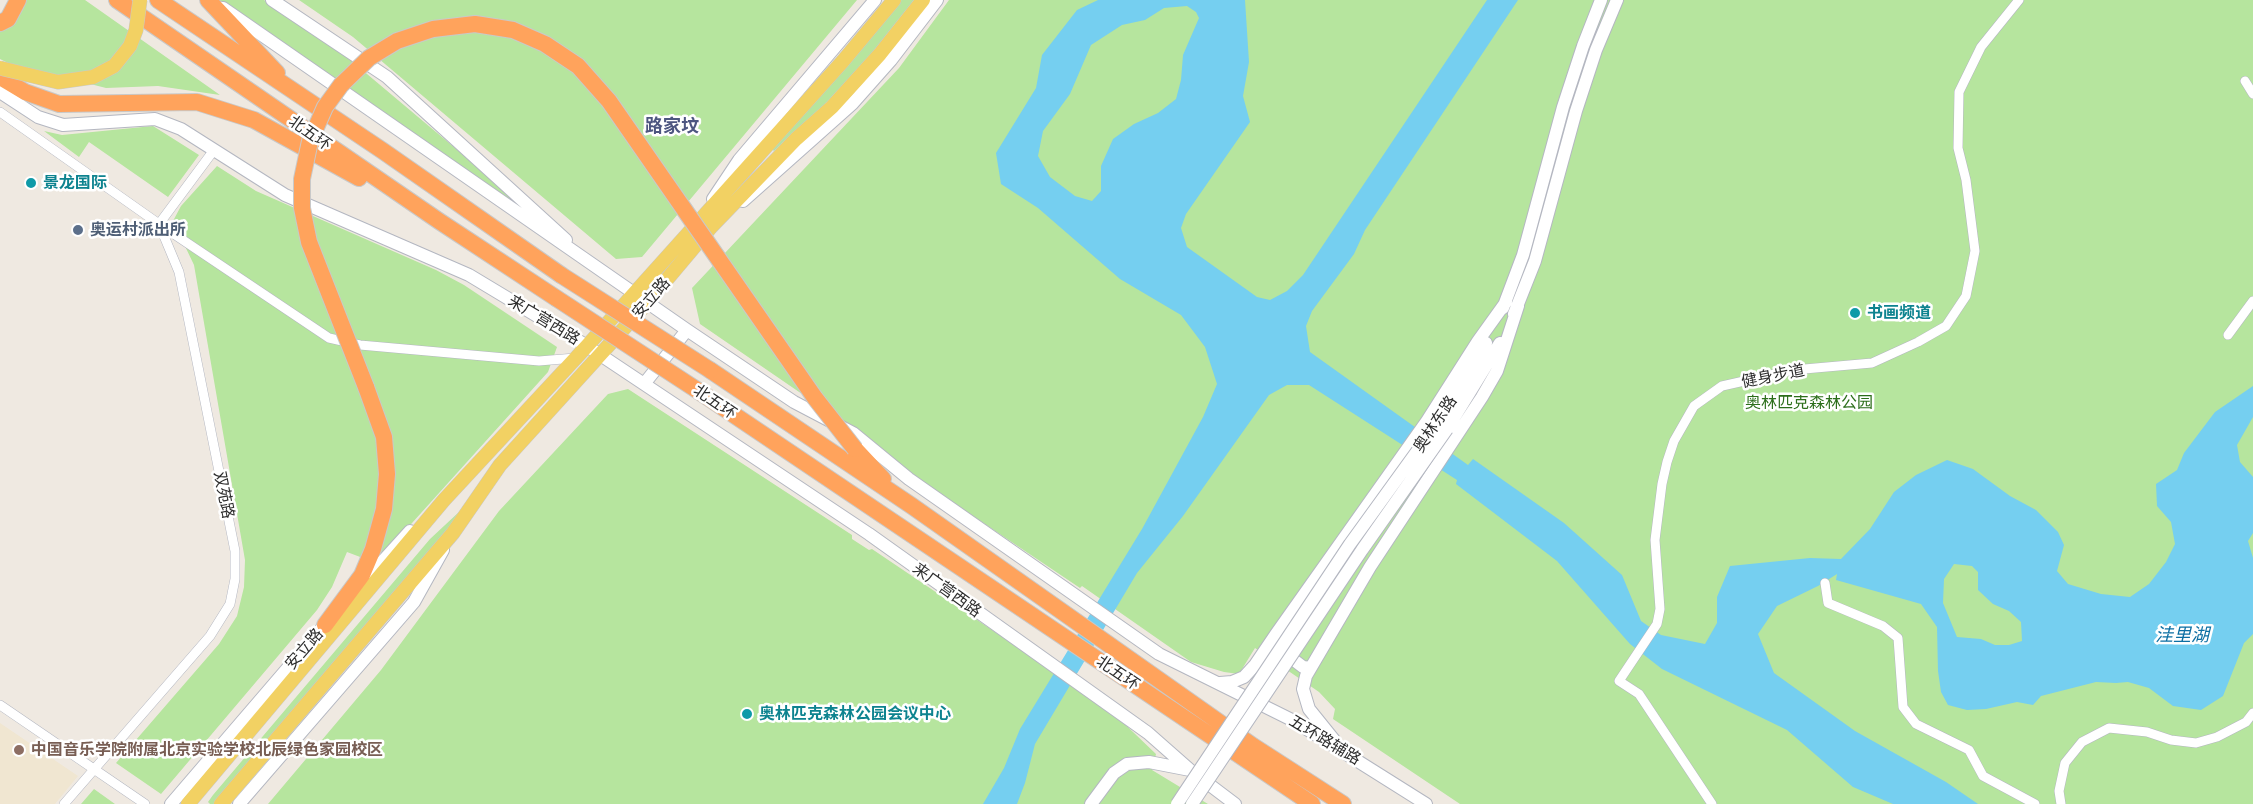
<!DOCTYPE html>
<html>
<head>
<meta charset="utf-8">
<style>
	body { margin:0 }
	canvas { display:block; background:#efe9e1 }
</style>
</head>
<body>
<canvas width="2253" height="804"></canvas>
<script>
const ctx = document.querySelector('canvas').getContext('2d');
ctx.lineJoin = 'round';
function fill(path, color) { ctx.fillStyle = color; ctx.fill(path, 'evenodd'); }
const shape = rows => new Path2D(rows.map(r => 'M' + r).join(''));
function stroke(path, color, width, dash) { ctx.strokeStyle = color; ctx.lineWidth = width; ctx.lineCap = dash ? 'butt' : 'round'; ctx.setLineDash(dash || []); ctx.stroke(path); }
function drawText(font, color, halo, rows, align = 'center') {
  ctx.font = font + ' Lato,"Noto Sans SC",sans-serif'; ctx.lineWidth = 5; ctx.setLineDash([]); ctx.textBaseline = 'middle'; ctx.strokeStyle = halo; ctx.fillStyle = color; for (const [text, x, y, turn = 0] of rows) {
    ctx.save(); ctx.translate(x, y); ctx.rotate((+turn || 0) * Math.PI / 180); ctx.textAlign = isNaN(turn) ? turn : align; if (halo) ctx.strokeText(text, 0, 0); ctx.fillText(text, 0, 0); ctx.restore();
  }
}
fill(shape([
	[0,723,78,776,55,804,0,804]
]), '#f0e6d1');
fill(shape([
	[23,0,85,0,220,95,158,86,106,88,8,63,0,59,0,30],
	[216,0,264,0,348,58,518,201,516,205],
	[299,0,857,0,642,257,616,259,353,37],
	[899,0,914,0,863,65,821,108,774,151,772,149],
	[949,0,2253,0,2253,804,1460,804,1333,719,1335,709,1319,692,1255,648,1239,674,1224,672,1191,662,1082,586,1080,588,912,475,837,418,700,324,692,288,899,68],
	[153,126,199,155,168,197,89,142,79,157,44,131,62,135],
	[217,166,256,191,436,270,464,285,557,347,548,372,376,563,347,552,332,587,317,610,161,794,116,763,219,644,237,616,244,587,245,560,194,265,173,221,181,206],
	[628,389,852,535,852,539,869,550,872,549,1109,709,1156,754,1152,770,1208,804,268,804,381,670,499,511,608,394],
	[475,497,224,804,210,804,208,802,213,795,430,539],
	[94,789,115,804,81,804]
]), '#b6e59e');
fill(shape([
	[1098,0,1245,0,1249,62,1243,96,1250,122,1186,214,1181,228,1187,247,1257,297,1270,300,1287,291,1303,275,1487,0,1518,0,1365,230,1354,254,1312,311,1306,326,1310,352,1468,465,1473,459,1564,523,1622,575,1641,621,1661,635,1705,644,1717,623,1717,597,1730,566,1810,558,1841,559,1870,529,1894,492,1916,475,1947,460,1973,469,2010,496,2036,510,2058,532,2064,545,2057,571,2068,584,2101,594,2130,597,2149,584,2166,562,2175,544,2171,522,2157,506,2156,484,2177,470,2184,453,2215,412,2253,386,2253,417,2237,445,2240,462,2253,477,2253,533,2248,541,2253,558,2253,634,2244,643,2223,696,2201,710,2173,706,2149,688,2128,682,2116,683,2096,682,2041,696,2033,705,2017,702,1986,709,1967,710,1948,705,1941,692,1938,671,1937,627,1921,604,1836,580,1837,574,1818,586,1777,606,1758,634,1774,673,1855,731,1946,782,1978,804,1893,804,1853,787,1787,730,1662,669,1630,644,1557,561,1456,484,1457,480,1309,385,1287,385,1269,395,1183,516,1137,573,1035,744,1025,783,1017,804,983,804,1004,768,1020,729,1142,529,1203,417,1217,384,1205,347,1181,315,1120,279,1038,208,1001,184,996,153,1036,88,1042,55,1077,10],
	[1187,6,1196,12,1199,18,1183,55,1181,80,1176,99,1158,113,1134,124,1113,139,1101,166,1101,191,1092,201,1075,196,1050,177,1038,156,1043,131,1070,94,1091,45,1122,25,1145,20,1164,8],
	[1954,564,1972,566,1978,572,1978,590,1993,604,2009,611,2021,622,2022,641,2009,645,1995,645,1981,639,1957,637,1943,603,1944,579]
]), '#75cff0');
const street = shape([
	[2245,81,2253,94],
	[0,112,159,224,329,338,360,345,539,361,575,358],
	[2228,335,2253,301],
	[1825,583,1828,603,1883,626,1898,638,1903,707,1916,724,1969,750,1983,776,2035,804],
	[0,705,145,804],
	[64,804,210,636,230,604,235,579,235,551,179,272,159,224,214,150],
	[1712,804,1639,694,1619,681,1657,624,1660,609,1655,540,1662,484,1667,462,1674,441,1694,406,1722,386,1793,370,1872,363,1918,342,1946,326,1966,296,1975,251,1966,180,1958,148,1959,92,1981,47,2019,0],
	[2061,804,2059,791,2065,763,2082,742,2109,728,2147,732,2171,740,2196,743,2217,737,2246,722,2253,713]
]);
const secondary = shape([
	[272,0,387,77,566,240],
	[223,8,687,330,794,402,853,433,909,479,1159,654,1294,721,1426,804],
	[0,92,38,117,63,125,155,119,181,129,285,195,469,275,587,346,869,534,1148,733,1190,770,1235,804],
	[713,199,739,160,875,0],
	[743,201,852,104,891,60,937,0],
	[1503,308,1523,255,1563,107,1583,46,1601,0],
	[1514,314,1535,261,1576,111,1596,50,1617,0],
	[644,384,687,330],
	[1439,421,1486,343],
	[1447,429,1500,343],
	[361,585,410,531],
	[1282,651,1303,667,1310,668],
	[1220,683,1232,682,1244,677,1255,665,1276,634,1427,421,1478,341,1506,302],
	[1334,740,1309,709,1303,689,1306,676,1370,567,1482,397,1497,371,1518,306],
	[171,804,329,620],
	[239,804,414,602,443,550],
	[1091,804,1114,773,1127,764,1149,762,1190,770]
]);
const primary = shape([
	[188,804,444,500,587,346,843,61,894,0],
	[221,804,453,533,500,465,647,303,711,227,796,139,832,107,880,54,923,0]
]);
const highway = shape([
	[117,0,439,221,556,298],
	[158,0,383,151,561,275],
	[208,0,277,73],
	[0,23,8,19,18,0],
	[0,77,25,92,59,104,197,102,254,120,359,178],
	[710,370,912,506,1253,746,1343,804],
	[697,390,1312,804],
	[855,449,883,479],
	[325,625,362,575,373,549,384,509,387,474,384,437,366,387]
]);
stroke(street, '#b4b7c1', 10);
stroke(secondary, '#b4b7c1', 14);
stroke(primary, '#c9c9c9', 15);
stroke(highway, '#c9c9c9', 18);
stroke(street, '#fff', 9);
stroke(secondary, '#fff', 12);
stroke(primary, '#f2d163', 14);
stroke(highway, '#ffa35c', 16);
const secondaryBridge = shape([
	[1177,804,1350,544,1439,421],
	[1192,804,1362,550,1447,429]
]);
const primaryBridge = shape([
	[0,68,58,82,93,77,114,66,130,46,136,30,140,0]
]);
const highwayBridge = shape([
	[561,275,710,370],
	[556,298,697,390],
	[366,387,309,242,302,208,302,179,310,141,325,107,341,85,369,58,397,41,433,29,475,24,513,30,545,44,578,66,609,101,815,398,855,449]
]);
stroke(secondaryBridge, '#b4b7c1', 14, []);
stroke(primaryBridge, '#c9c9c9', 15, []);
stroke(highwayBridge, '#c9c9c9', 18, []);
stroke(secondaryBridge, '#fff', 12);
stroke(primaryBridge, '#f2d163', 14);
stroke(highwayBridge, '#ffa35c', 16);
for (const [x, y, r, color] of [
	[31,183,6,"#0f9aa8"],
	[78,230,6,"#5c6f8a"],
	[1855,313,6,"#0f9aa8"],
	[747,714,6,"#0f9aa8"],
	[19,750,6,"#8d6e63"]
]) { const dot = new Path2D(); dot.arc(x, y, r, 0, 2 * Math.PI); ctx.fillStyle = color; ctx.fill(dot); stroke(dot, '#fff', 2); }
drawText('16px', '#2e2e2e', '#fff', [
	["北五环",310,133,35],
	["安立路",651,298,-49],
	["来广营西路",544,320,31],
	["健身步道",1773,376,-11],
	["北五环",715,402,34],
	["奥林东路",1435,424,-56],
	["双苑路",224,495,79],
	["来广营西路",947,590,36],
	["安立路",304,649,-49],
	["北五环",1118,673,34],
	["五环路辅路",1325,740,31]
]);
drawText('bold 16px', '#0d838f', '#fff', [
	["景龙国际",43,183],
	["书画频道",1867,313],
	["奥林匹克森林公园会议中心",759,714]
], 'left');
drawText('bold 16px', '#4e5e75', '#fff', [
	["奥运村派出所",90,230]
], 'left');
drawText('16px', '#2c6e1b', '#fff', [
	["奥林匹克森林公园",1809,403]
]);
drawText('bold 16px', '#785e54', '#fff', [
	["中国音乐学院附属北京实验学校北辰绿色家园校区",31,750]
], 'left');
drawText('bold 18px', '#4d5680', '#fff', [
	["路家坟",672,126]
]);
drawText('italic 18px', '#0d6fa3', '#fff', [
	["洼里湖",2182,635]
]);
</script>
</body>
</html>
